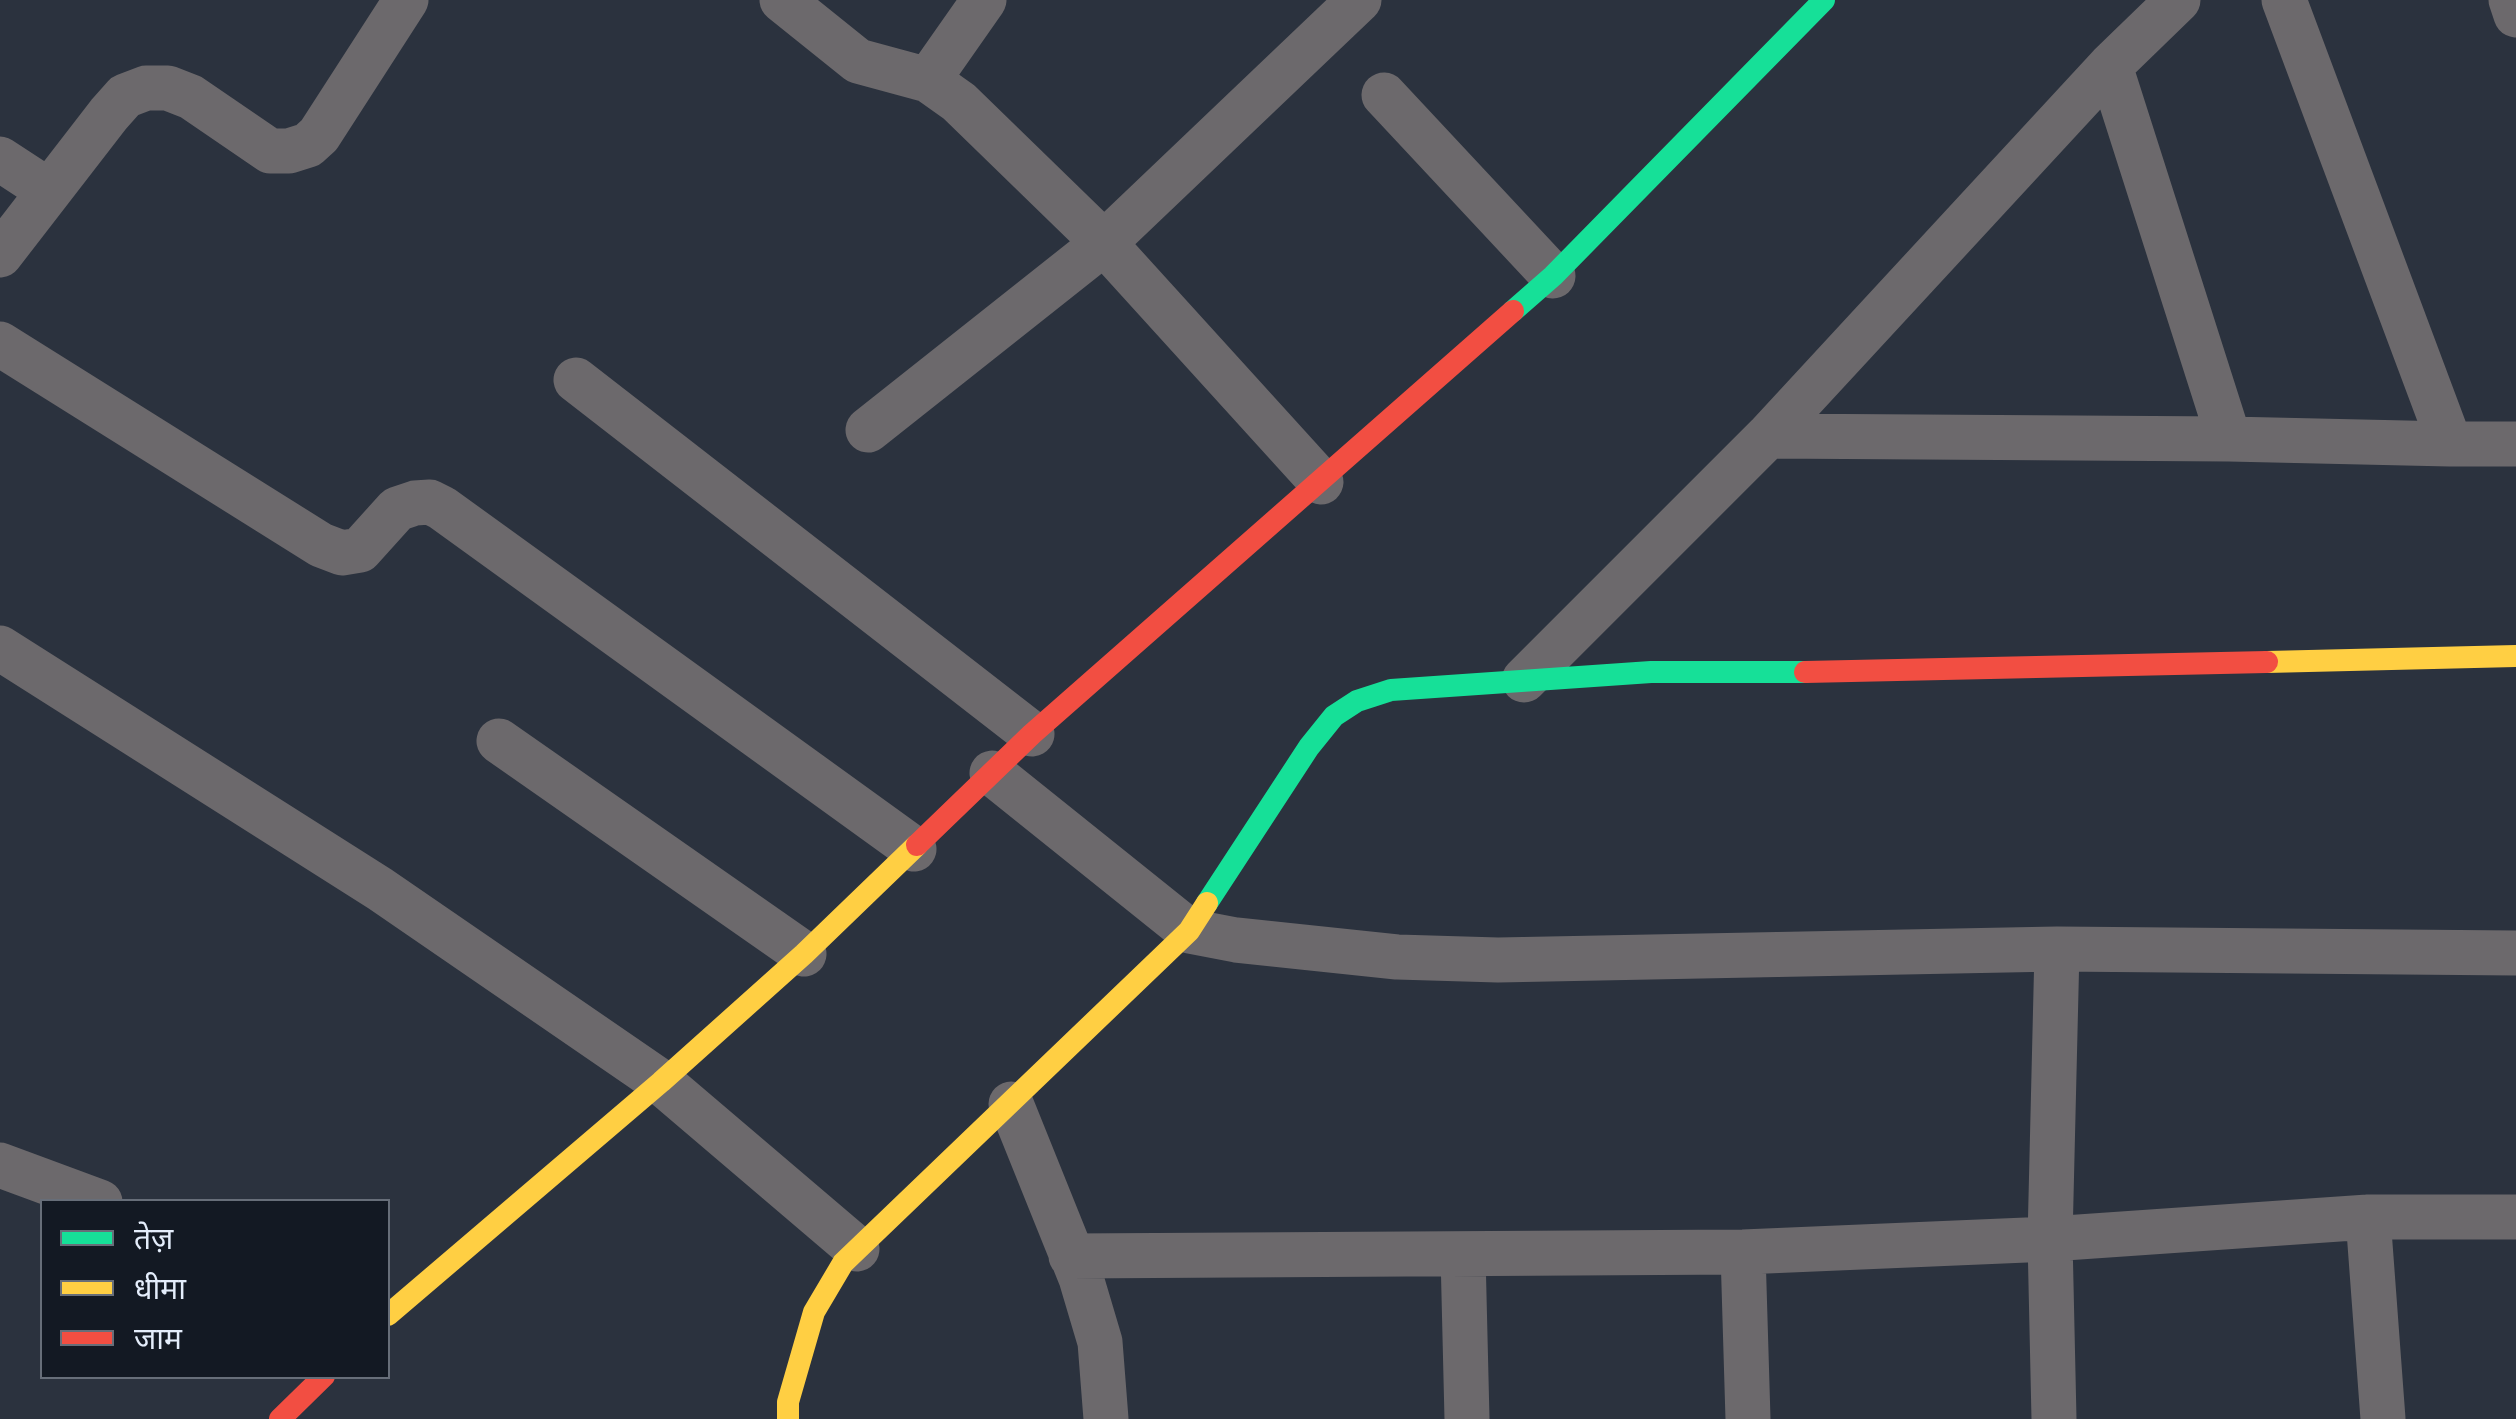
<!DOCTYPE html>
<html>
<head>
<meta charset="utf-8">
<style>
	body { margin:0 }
	#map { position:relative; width:2516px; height:1419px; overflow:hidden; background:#2b323e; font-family:"Titillium Web","Noto Sans Devanagari",sans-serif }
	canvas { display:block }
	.legend { position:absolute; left:40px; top:1199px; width:350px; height:180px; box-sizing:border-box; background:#131923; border:2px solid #676e79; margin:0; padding:12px 18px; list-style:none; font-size:30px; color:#e4edfb }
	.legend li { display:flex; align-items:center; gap:20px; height:50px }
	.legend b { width:50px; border:2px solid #676e79 }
</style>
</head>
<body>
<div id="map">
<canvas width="2516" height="1419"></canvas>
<ul class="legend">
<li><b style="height:12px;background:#16e098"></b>तेज़</li>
<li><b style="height:12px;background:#ffcf43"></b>धीमा</li>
<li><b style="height:12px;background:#f24e42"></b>जाम</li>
</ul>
</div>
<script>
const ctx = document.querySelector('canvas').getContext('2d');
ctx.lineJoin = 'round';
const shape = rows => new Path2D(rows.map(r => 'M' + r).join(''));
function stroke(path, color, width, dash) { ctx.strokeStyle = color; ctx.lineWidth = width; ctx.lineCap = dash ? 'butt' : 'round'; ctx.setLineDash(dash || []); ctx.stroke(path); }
stroke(shape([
	[782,0,858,61,928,80,959,102,1104,243,1321,482],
	[2284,0,2450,444,2516,444],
	[2511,0,2516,15],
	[2110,66,2229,439,2450,444],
	[928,80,984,0],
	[1384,95,1553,276],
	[0,159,49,191],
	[0,255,109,114,125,96,146,88,168,88,191,97,270,151,289,151,308,145,319,135,406,0],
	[0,344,321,545,342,553,360,550,397,509,415,503,430,502,442,508,914,849],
	[576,380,1032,734],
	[868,430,1104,243,1359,0],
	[1768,436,2229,439],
	[0,648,380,889,661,1082,857,1249],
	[1524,680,1768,436,2110,66,2178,0],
	[499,741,804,954],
	[992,773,1189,931,1236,940,1397,957,1498,960,2057,949],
	[1011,1104,1081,1278,1100,1342,1106,1419],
	[0,1165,100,1202],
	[2368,1217,2383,1419],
	[1743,1252,1748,1419],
	[1463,1254,1467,1419],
	[1071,1256,1743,1252,2050,1239,2368,1217,2516,1217],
	[2054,1419,2050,1239,2057,949,2516,953]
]), '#6c696c', 45);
stroke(shape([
	[1513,311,1553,276,1824,0],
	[1207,903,1309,747,1334,716,1357,701,1391,690,1651,672,1805,672]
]), '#16e098', 22);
stroke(shape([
	[2267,662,2516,656],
	[388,1315,661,1082,804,954,917,845],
	[788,1419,788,1402,814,1312,843,1263,1189,931,1207,903]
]), '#ffcf43', 22);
stroke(shape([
	[1805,672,2267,662],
	[917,845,1032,734,1513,311],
	[280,1419,324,1376]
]), '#f24e42', 22);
</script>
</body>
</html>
